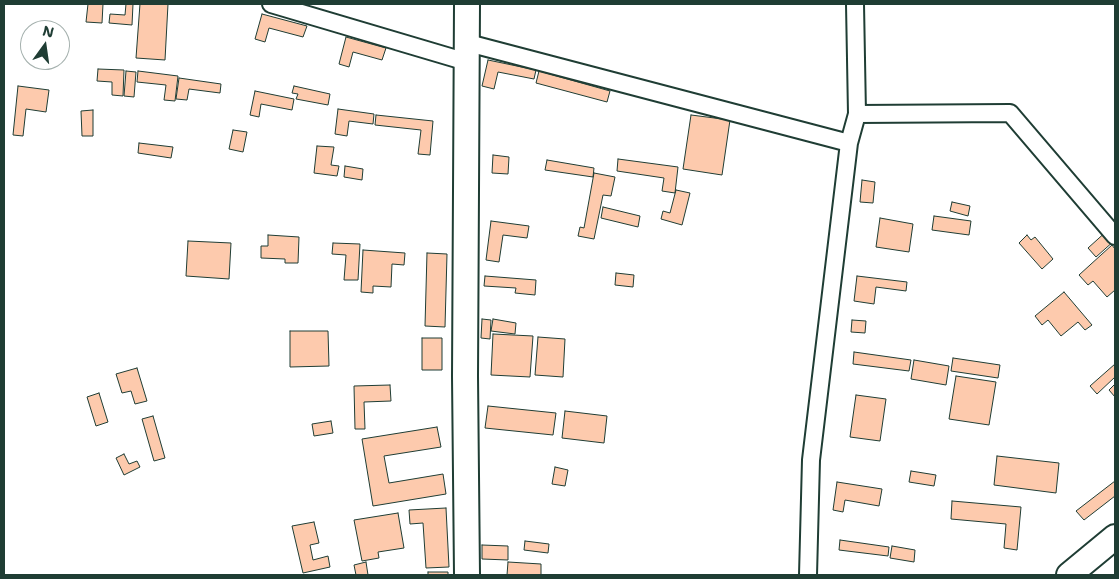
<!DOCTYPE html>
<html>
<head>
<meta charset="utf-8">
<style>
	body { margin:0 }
	#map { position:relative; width:1119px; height:579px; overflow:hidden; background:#fff; font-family:"Shantell Sans",sans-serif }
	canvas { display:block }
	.frame { position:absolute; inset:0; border:5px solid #1f3d34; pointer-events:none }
	.north { position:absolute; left:20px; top:20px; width:50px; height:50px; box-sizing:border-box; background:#fff; border:1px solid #a5b1ae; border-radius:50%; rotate:14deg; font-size:14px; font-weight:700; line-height:20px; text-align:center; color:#1f3d34 }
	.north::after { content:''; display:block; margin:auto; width:18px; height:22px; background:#1f3d34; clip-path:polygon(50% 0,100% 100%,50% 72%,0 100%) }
</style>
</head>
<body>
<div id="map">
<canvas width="1119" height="579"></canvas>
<div class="frame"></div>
<div class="north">N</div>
</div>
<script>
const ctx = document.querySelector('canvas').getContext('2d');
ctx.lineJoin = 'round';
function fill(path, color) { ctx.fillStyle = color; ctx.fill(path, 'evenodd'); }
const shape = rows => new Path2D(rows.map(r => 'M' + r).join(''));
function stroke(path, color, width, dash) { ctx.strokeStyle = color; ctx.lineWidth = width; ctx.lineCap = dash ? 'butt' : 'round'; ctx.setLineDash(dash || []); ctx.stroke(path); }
const building = shape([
	[88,4,103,4,102,23,86,22,88,4],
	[126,4,133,4,132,25,109,23,110,14,125,15,126,4],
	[140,4,168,4,165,60,136,58,140,4],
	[262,14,307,26,303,37,269,28,265,42,255,39,262,14],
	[346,37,386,48,382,60,353,52,349,67,339,64,346,37],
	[488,60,536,70,534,79,498,72,494,89,482,86,488,60],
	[98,69,124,70,123,96,112,95,112,82,97,81,98,69],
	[126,71,136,72,134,97,124,96,126,71],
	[138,71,178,76,175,101,164,100,166,85,137,82,138,71],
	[539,71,610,91,607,102,536,83,539,71],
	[179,78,221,84,220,93,189,89,187,100,176,99,179,78],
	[18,86,49,90,46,112,26,109,23,136,13,135,18,86],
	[294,86,330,94,328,105,296,99,298,94,292,93,294,86],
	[255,91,294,99,292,110,261,104,259,117,250,115,255,91],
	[338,109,374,114,373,124,349,121,347,136,335,134,338,109],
	[93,110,93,136,82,136,81,111,93,110],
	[376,115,433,121,430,155,418,154,421,130,375,125,376,115],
	[691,115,730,120,722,175,683,169,691,115],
	[233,130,247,132,243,152,229,149,233,130],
	[139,143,173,147,171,158,138,153,139,143],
	[317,146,334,147,331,165,339,166,337,176,314,173,317,146],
	[493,155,509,157,508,174,492,173,493,155],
	[618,159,678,167,675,193,662,191,664,178,617,171,618,159],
	[547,160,594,168,593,177,545,170,547,160],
	[345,166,363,169,362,180,344,177,345,166],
	[594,173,615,177,611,196,603,195,594,239,578,236,580,227,584,228,594,173],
	[862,180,875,182,873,203,860,202,862,180],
	[676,190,690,193,682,225,661,219,663,211,670,213,676,190],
	[952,202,970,206,968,216,950,211,952,202],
	[603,207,640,216,638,227,601,218,603,207],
	[934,216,971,221,969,235,932,230,934,216],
	[880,218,913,224,909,252,876,247,880,218],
	[491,221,529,226,527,238,503,235,499,262,486,260,491,221],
	[1108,230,1115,240,1096,257,1088,248,1108,230],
	[268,235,299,237,298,263,285,263,285,259,261,258,261,246,268,246,268,235],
	[1027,235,1031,240,1035,237,1053,259,1042,269,1019,243,1027,235],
	[188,241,231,243,229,279,186,276,188,241],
	[333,243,360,244,358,280,344,280,346,255,332,254,333,243],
	[1112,245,1115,249,1115,290,1107,297,1093,281,1088,285,1079,275,1112,245],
	[363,250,405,253,404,265,392,264,391,287,373,286,373,293,361,292,363,250],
	[427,253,447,254,445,327,425,326,427,253],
	[616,273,634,275,633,287,615,285,616,273],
	[485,276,536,280,535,295,515,293,516,288,484,286,485,276],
	[857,276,907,282,906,291,876,287,874,304,854,301,857,276],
	[1064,292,1092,325,1085,330,1078,322,1061,336,1048,320,1042,325,1035,316,1064,292],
	[482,319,491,320,490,339,481,338,482,319],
	[493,319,516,323,515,334,491,331,493,319],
	[852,320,866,321,865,333,851,332,852,320],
	[290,331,328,331,329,366,290,367,290,331],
	[493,334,533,336,530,377,491,375,493,334],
	[538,337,565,339,563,377,535,375,538,337],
	[422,338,442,338,442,370,422,370,422,338],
	[854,352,911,360,909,371,853,364,854,352],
	[953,358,1000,365,998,378,951,371,953,358],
	[914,360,949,366,946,385,911,379,914,360],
	[1115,364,1115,377,1097,394,1090,386,1115,364],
	[137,368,147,401,135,404,131,391,122,393,116,374,137,368],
	[956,376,996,382,989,425,949,419,956,376],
	[1115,384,1115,397,1109,390,1115,384],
	[390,385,391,401,364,402,365,429,355,429,354,386,390,385],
	[99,393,108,422,96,426,87,397,99,393],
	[856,395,886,399,880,441,850,437,856,395],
	[488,406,556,413,553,435,485,428,488,406],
	[565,411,607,416,604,443,562,438,565,411],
	[153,416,165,458,154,461,142,419,153,416],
	[331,421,333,433,314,436,312,424,331,421],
	[437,427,441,447,384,456,389,483,443,474,446,494,373,506,362,439,437,427],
	[124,454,129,464,137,461,140,467,124,475,116,458,124,454],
	[997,456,1059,463,1056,493,994,485,997,456],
	[555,467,568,470,565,486,552,484,555,467],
	[911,471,936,475,934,486,909,482,911,471],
	[1115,481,1115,496,1084,520,1076,511,1115,481],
	[837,482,882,489,879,506,845,500,843,512,833,510,837,482],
	[952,501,1021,507,1017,550,1004,548,1006,524,951,519,952,501],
	[446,508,449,567,426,568,423,523,410,524,409,510,446,508],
	[398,513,404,548,378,552,379,558,362,561,354,520,398,513],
	[314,522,319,543,310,545,313,560,328,556,330,567,303,573,292,526,314,522],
	[840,540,889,547,888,556,839,550,840,540],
	[525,541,549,544,548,553,524,550,525,541],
	[482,545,508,546,508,560,482,559,482,545],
	[892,546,915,550,914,562,890,558,892,546],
	[366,562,368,575,356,575,354,565,366,562],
	[508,562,541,564,541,575,507,575,508,562],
	[428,572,448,572,448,575,428,575,428,572]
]);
fill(building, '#fdcaad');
stroke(building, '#1f3d34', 1);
const street = shape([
	[271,4,467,62],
	[468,43,849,143],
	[857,114,1010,113,1115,236],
	[808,575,811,460,849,143,857,114,855,4]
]);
const secondary = shape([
	[467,575,465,376,467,4],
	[1069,575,1115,537]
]);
stroke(street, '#1f3d34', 20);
stroke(secondary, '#1f3d34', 28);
stroke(street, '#fff', 16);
stroke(secondary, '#fff', 24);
</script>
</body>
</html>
